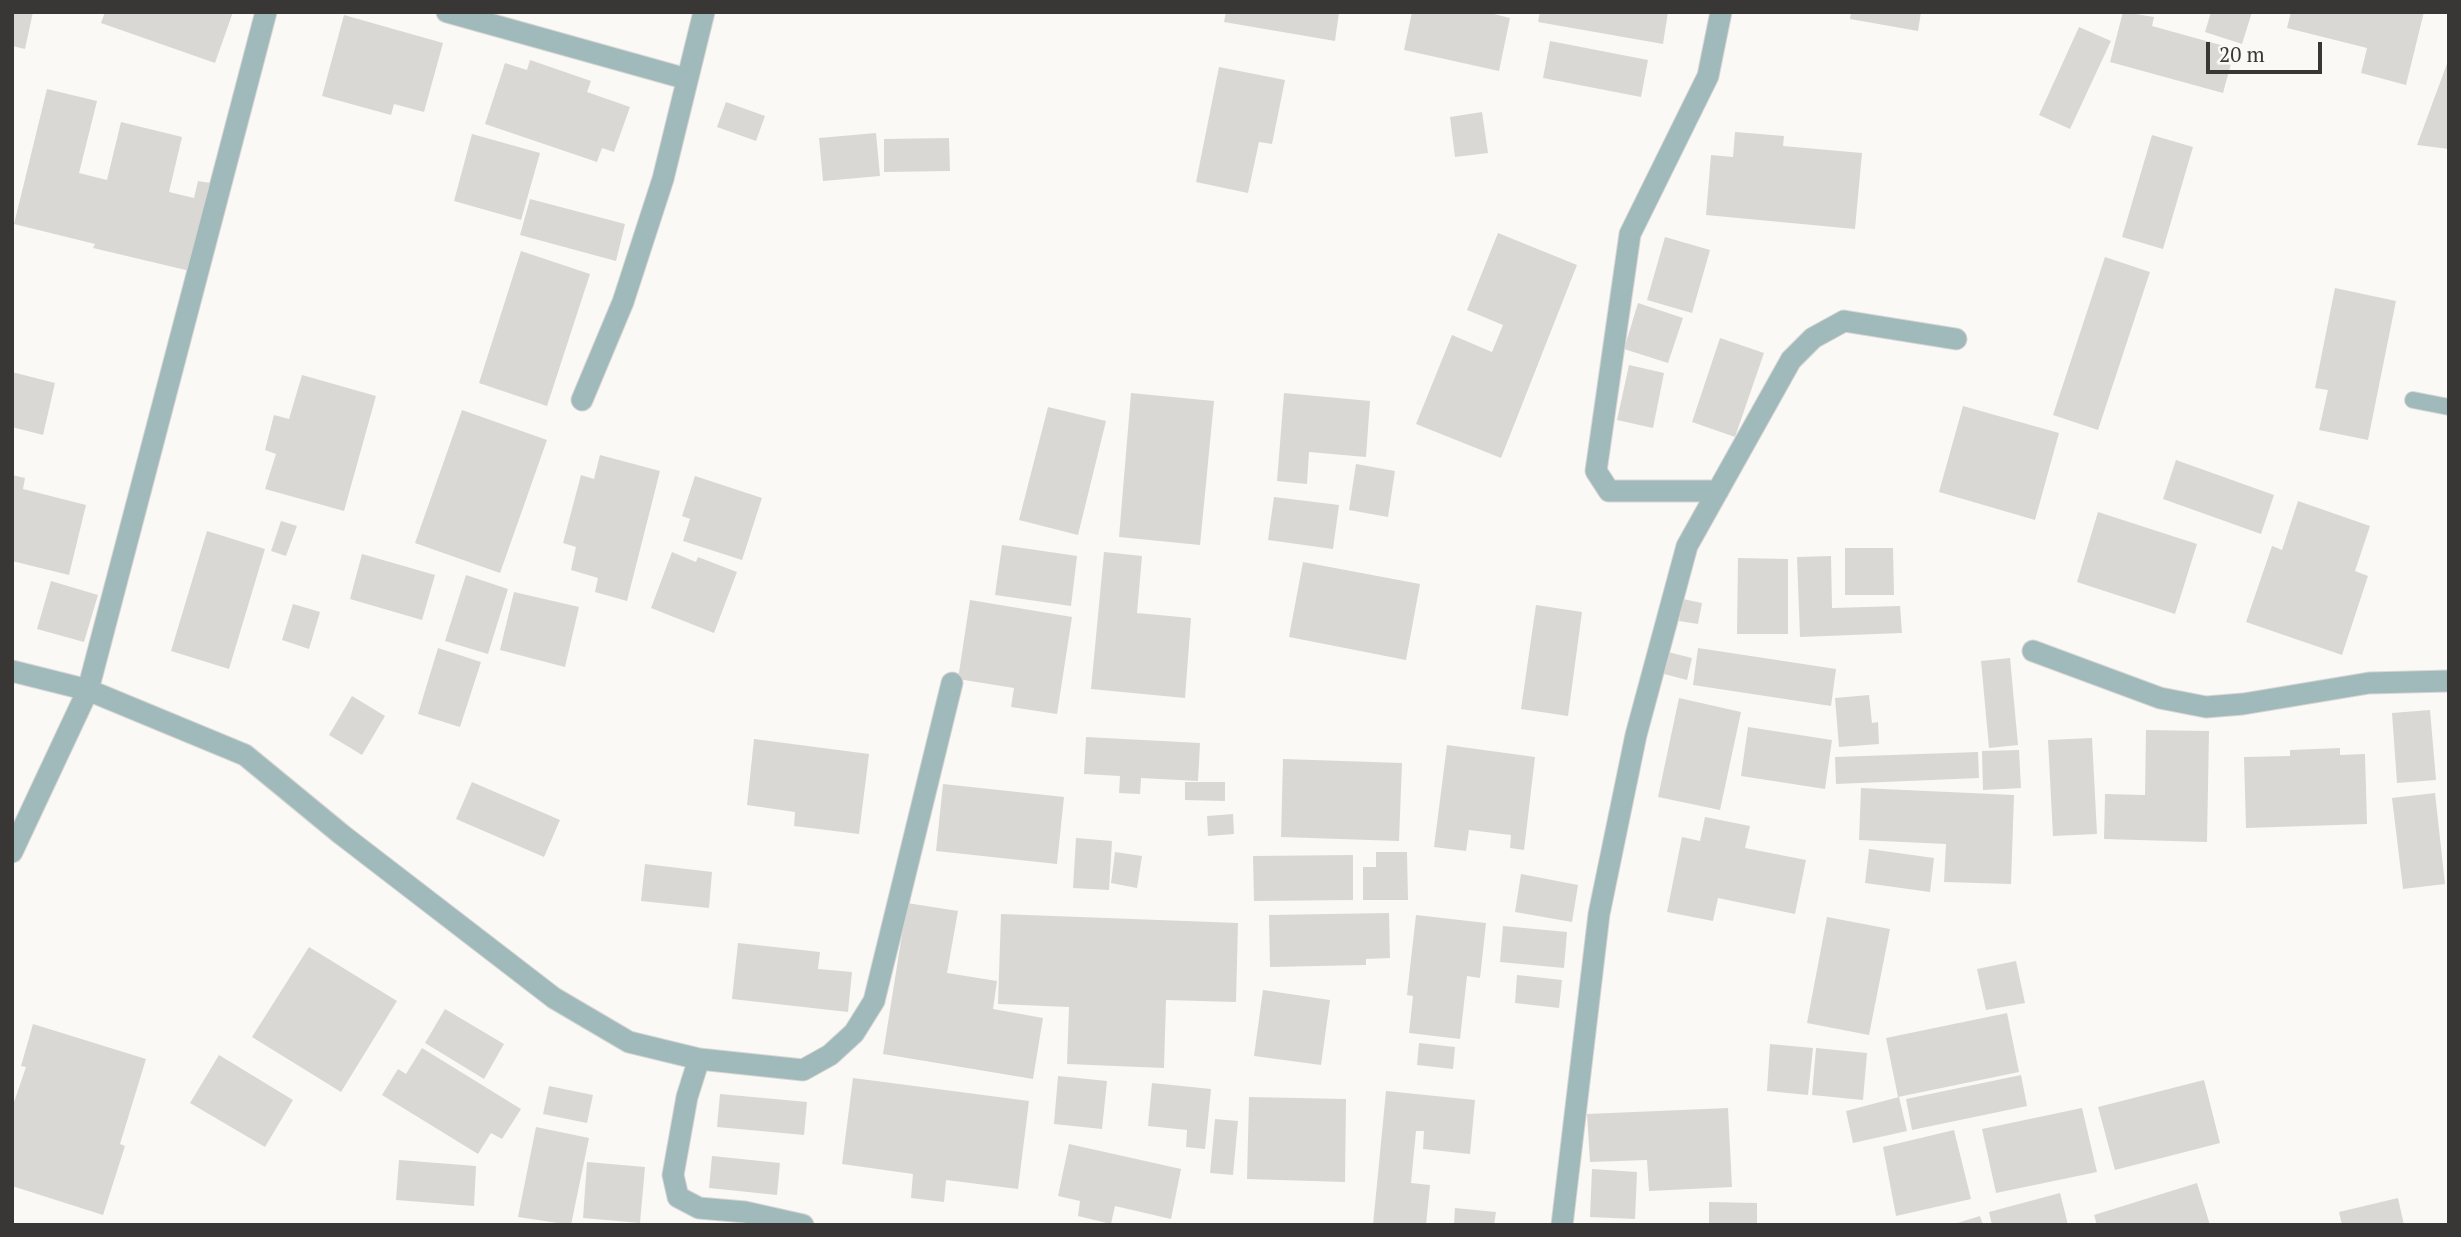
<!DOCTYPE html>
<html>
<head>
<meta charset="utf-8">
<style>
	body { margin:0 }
	#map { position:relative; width:2461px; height:1237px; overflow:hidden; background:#fbf9f5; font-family:"PT Serif",serif }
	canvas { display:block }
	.frame { position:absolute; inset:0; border:14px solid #383736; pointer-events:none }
	.scale { position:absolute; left:2206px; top:42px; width:116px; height:32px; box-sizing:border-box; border:4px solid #383736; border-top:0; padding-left:9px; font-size:21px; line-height:24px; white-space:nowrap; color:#383736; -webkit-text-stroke:5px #fbf9f5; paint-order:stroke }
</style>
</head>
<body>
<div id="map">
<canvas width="2461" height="1237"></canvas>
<div class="frame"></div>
<div class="scale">20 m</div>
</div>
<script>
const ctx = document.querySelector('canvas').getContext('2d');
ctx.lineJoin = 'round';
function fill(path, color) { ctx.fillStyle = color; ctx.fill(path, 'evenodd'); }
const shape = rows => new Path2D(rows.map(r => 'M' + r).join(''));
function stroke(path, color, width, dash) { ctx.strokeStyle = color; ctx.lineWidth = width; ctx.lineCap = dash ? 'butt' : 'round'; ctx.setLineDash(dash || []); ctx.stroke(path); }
fill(shape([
	[12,12,33,12,25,49,12,46],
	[105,12,233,12,215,63,101,23],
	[1226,12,1339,12,1335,41,1224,22],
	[1412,12,1486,12,1510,18,1499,71,1404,50],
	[1540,12,1668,12,1663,44,1538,22],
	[1851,12,1921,12,1918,31,1850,19],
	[2123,12,2154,17,2152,26,2235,49,2223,93,2110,62],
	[2211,12,2252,12,2242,44,2205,32],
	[2291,12,2424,12,2406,85,2361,73,2367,48,2287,28],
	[344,15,443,43,424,112,394,104,391,115,322,96],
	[2079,27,2111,41,2070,129,2039,115],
	[1550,41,1648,60,1641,97,1543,78],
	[530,60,591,81,587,92,630,107,614,152,602,148,597,162,485,124,505,63,527,70],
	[2448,61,2449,149,2417,145],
	[1219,67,1285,80,1272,144,1259,142,1248,193,1196,182],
	[47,89,97,101,79,173,107,180,121,122,182,137,169,192,194,198,198,181,211,183,190,271,93,248,95,244,14,224],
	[726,102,765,116,756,141,717,127],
	[1482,112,1488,153,1455,157,1450,117],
	[1735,132,1784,136,1783,146,1862,153,1855,229,1706,215,1711,155,1733,157],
	[876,133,880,176,823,181,819,138],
	[472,134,540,153,521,220,454,201],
	[2152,135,2193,147,2163,249,2122,237],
	[949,138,950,171,884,172,884,139],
	[530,199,625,224,616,261,520,235],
	[1498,233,1577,265,1501,458,1416,424,1452,335,1492,352,1503,325,1467,310],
	[1665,237,1710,250,1692,313,1647,300],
	[521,251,590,274,547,406,479,383],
	[2105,257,2150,272,2098,430,2053,415],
	[2335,288,2396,301,2368,440,2319,430,2328,390,2315,388],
	[1638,303,1683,318,1668,363,1624,349],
	[1720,338,1764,353,1735,437,1692,422],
	[1629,365,1664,373,1653,428,1617,420],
	[12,372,55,383,43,435,12,427],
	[302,375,376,396,344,511,265,489,276,454,265,450,274,415,289,419],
	[1131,393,1214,401,1200,545,1119,537],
	[1284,393,1370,401,1366,457,1309,452,1307,484,1277,481],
	[1963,406,2059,433,2035,520,1939,492],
	[1048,407,1106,421,1078,535,1019,520],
	[462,410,547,440,500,573,415,543],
	[600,455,660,471,627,601,595,592,598,578,571,570,576,547,563,543,581,475,594,479],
	[2176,460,2274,495,2261,534,2163,499],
	[1356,464,1395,471,1388,517,1349,510],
	[12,475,25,478,23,489,86,505,69,575,12,561],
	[695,476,762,498,742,560,683,541,690,519,682,516],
	[1274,497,1339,505,1333,549,1268,540],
	[2298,501,2370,526,2355,571,2368,576,2342,655,2246,622,2272,546,2282,550],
	[2098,512,2197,544,2175,614,2077,582],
	[281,521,297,526,286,556,271,551],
	[207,531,265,549,229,669,171,651],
	[1002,545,1077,556,1071,606,995,595],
	[1845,548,1893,548,1894,595,1845,595],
	[672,552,696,562,698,557,737,572,714,633,651,608],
	[1104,552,1142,556,1137,613,1191,618,1185,698,1091,689],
	[362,554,435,575,422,620,350,599],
	[1831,556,1832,608,1900,606,1902,633,1800,637,1797,557],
	[1738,558,1788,559,1788,634,1737,634],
	[1303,562,1420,584,1406,660,1289,637],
	[466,575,508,589,488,654,445,641],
	[51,581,98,595,84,642,37,629],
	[514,592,579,607,565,667,500,650],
	[1683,599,1702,603,1698,624,1679,621],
	[970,600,1072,617,1057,714,1011,707,1014,688,958,679],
	[293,604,320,612,309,649,282,640],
	[1536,605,1582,612,1568,716,1521,709],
	[438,648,481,662,460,727,418,714],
	[1698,648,1836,669,1831,706,1693,685],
	[1668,652,1692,658,1687,680,1664,674],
	[2010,658,2018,745,1989,748,1981,661],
	[1869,695,1872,723,1878,722,1879,744,1839,747,1835,698],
	[352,696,385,716,362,755,329,735],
	[1679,698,1741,712,1720,810,1658,797],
	[2430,710,2436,780,2397,783,2392,713],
	[1748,727,1832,740,1825,789,1741,776],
	[2146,730,2209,731,2207,842,2104,839,2105,794,2145,795],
	[1086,737,1200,743,1198,781,1141,778,1140,794,1119,793,1120,776,1084,774],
	[2092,738,2097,834,2053,836,2048,740],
	[754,739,869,754,859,834,794,826,795,812,747,805],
	[1447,745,1535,757,1524,850,1510,848,1511,835,1469,830,1466,851,1434,847],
	[2340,748,2340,755,2365,754,2367,824,2246,828,2244,757,2290,756,2290,750],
	[2019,750,2021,788,1983,790,1982,751],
	[1978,752,1979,778,1836,784,1835,757],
	[1283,759,1402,763,1399,841,1281,837],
	[472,782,560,820,544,857,456,819],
	[1185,782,1225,782,1225,801,1185,800],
	[943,784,1064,797,1057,864,936,851],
	[1861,788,2014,795,2011,884,1944,882,1946,844,1859,840],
	[2435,793,2445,884,2403,889,2392,798],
	[1233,814,1234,834,1208,836,1207,816],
	[1705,817,1750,826,1745,848,1806,860,1795,914,1718,898,1713,921,1667,912,1682,837,1700,841],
	[1076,838,1112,841,1109,890,1073,888],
	[1869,849,1934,858,1930,892,1865,883],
	[1115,852,1142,856,1137,888,1111,883],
	[1376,852,1407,852,1408,900,1363,900,1363,867,1376,867],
	[1353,855,1353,900,1254,901,1253,856],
	[645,864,712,872,709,908,641,901],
	[1521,874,1578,885,1572,922,1515,912],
	[907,903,958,911,947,973,997,981,993,1009,1043,1018,1033,1079,883,1054],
	[1389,913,1390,958,1366,959,1366,965,1270,967,1269,915],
	[1001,914,1238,923,1236,1002,1166,1000,1164,1068,1067,1064,1069,1007,998,1004],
	[1416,915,1486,923,1480,978,1467,976,1460,1039,1409,1033,1413,996,1407,995],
	[1827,917,1890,929,1869,1035,1807,1023],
	[1503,926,1567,932,1564,968,1500,962],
	[738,943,820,952,818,969,852,972,848,1012,732,999],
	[309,947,397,1001,341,1092,252,1037],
	[2016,961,2025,1003,1986,1010,1977,969],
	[1517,975,1562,980,1559,1008,1515,1003],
	[1263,990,1330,1000,1321,1065,1254,1056],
	[445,1009,504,1044,484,1079,425,1043],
	[2007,1013,2019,1072,1898,1097,1886,1038],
	[33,1024,146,1059,120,1144,125,1146,103,1215,12,1186,12,1108,26,1067,21,1066],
	[1419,1043,1455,1047,1453,1069,1417,1065],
	[1770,1044,1813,1048,1808,1095,1767,1091],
	[422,1048,521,1109,502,1139,491,1133,478,1154,382,1095,398,1069,406,1074],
	[1816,1048,1867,1053,1863,1100,1812,1095],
	[219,1055,293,1100,265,1147,190,1103],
	[2021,1075,2027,1106,1912,1130,1906,1099],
	[1058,1076,1107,1081,1102,1129,1054,1124],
	[853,1078,1029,1101,1018,1189,946,1180,944,1202,911,1198,913,1174,842,1164],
	[2204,1080,2220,1143,2115,1170,2098,1107],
	[1152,1083,1211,1089,1205,1149,1186,1147,1187,1130,1148,1126],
	[549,1086,593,1095,587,1123,543,1114],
	[1386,1091,1475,1100,1470,1154,1423,1149,1424,1131,1416,1131,1411,1183,1430,1185,1426,1225,1373,1225],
	[720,1094,807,1102,804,1135,717,1127],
	[1249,1097,1346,1099,1345,1182,1247,1179],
	[1899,1097,1907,1131,1853,1143,1846,1111],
	[1728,1108,1732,1187,1649,1191,1647,1160,1590,1162,1587,1114],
	[2082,1108,2097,1172,1996,1193,1982,1129],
	[1215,1119,1238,1121,1233,1175,1210,1173],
	[536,1127,589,1138,571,1225,518,1217],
	[1954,1130,1971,1199,1896,1216,1883,1147],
	[1069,1144,1181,1169,1171,1219,1115,1206,1111,1224,1078,1216,1080,1201,1058,1196],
	[712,1156,780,1163,777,1195,709,1188],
	[399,1160,476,1166,474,1206,396,1200],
	[587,1162,645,1167,640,1223,583,1218],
	[1592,1169,1637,1172,1635,1219,1590,1217],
	[2197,1183,2210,1225,2097,1225,2094,1215],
	[2060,1193,2068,1225,1992,1225,1989,1212],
	[2398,1198,2404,1225,2342,1225,2339,1212],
	[1709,1202,1757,1203,1757,1225,1709,1225],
	[1455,1208,1496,1212,1494,1225,1454,1225],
	[1980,1216,1983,1225,1954,1225,1954,1224]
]), '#dad8d4');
const lane = shape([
	[2413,400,2449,407]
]);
const street = shape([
	[447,12,687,79],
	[582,400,623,302,663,179,704,12],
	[1718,491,1609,491,1596,471,1630,234,1708,76,1721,12],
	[2033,651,2160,698,2206,707,2243,704,2369,683,2449,681],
	[12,671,88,690,245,755,341,834,554,998,629,1042,699,1059,803,1070,830,1055,854,1033,874,1001,952,683],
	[12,852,88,690,266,12],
	[699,1059,687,1097,673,1175,678,1197,699,1208,745,1212,803,1225],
	[1562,1225,1599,914,1636,735,1687,546,1791,360,1813,338,1844,321,1956,339]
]);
stroke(lane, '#d8d6d3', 18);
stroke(street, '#d8d6d3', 23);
stroke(lane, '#a0babb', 16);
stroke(street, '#a0babb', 21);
</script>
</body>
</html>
